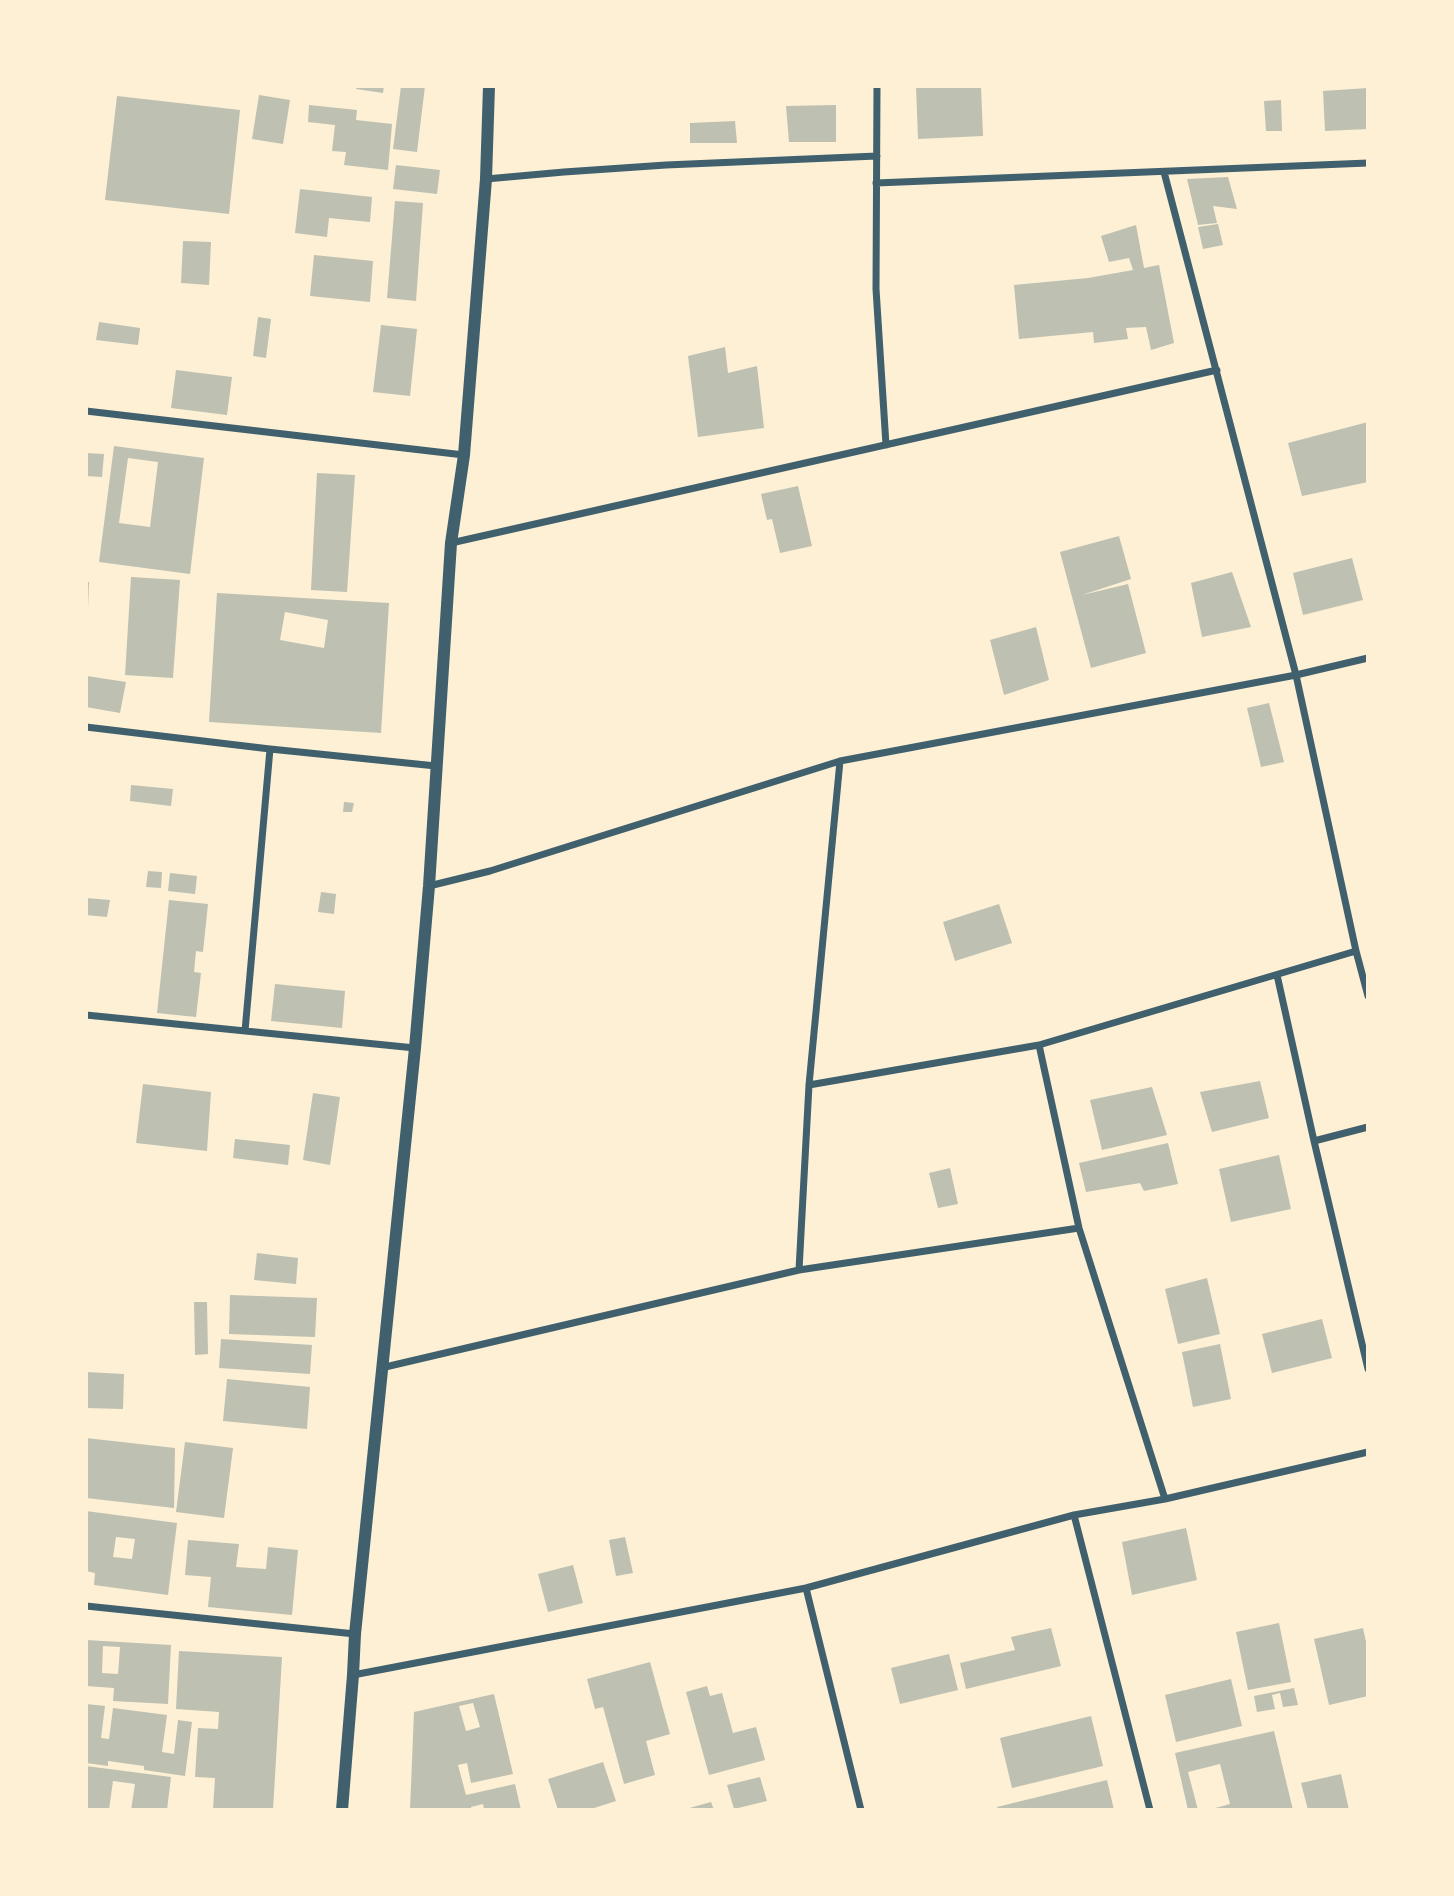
<!DOCTYPE html>
<html>
<head>
<meta charset="utf-8">
<style>
	body { margin:0 }
	#map { position:relative; width:1454px; height:1896px; overflow:hidden; background:#fdf0d5; font-family:Inter,sans-serif }
	canvas { display:block }
	.frame { position:absolute; inset:0; border:88px solid #fdf0d5; pointer-events:none }
</style>
</head>
<body>
<div id="map">
<canvas width="1454" height="1896"></canvas>
<div class="frame"></div>
</div>
<script>
const ctx = document.querySelector('canvas').getContext('2d');
ctx.lineJoin = 'round';
function fill(path, color) { ctx.fillStyle = color; ctx.fill(path, 'evenodd'); }
const shape = rows => new Path2D(rows.map(r => 'M' + r).join(''));
function stroke(path, color, width, dash) { ctx.strokeStyle = color; ctx.lineWidth = width; ctx.lineCap = dash ? 'butt' : 'round'; ctx.setLineDash(dash || []); ctx.stroke(path); }
fill(shape([
	[357,86,384,86,383,93,356,89],
	[401,86,425,86,417,152,393,149],
	[916,86,981,86,983,136,918,139],
	[1368,88,1368,129,1325,131,1323,91],
	[259,95,290,100,283,144,252,139],
	[117,96,240,110,229,214,105,200],
	[1281,100,1282,131,1266,131,1264,101],
	[309,105,357,110,356,120,392,124,388,170,344,165,346,152,332,151,335,125,308,122],
	[836,105,836,142,789,142,786,106],
	[735,121,737,143,690,143,690,123],
	[396,165,440,170,437,194,393,189],
	[1228,177,1237,209,1213,206,1217,223,1198,225,1187,179],
	[300,189,372,197,370,222,329,218,327,237,295,233],
	[395,201,423,203,416,301,387,298],
	[1218,224,1223,245,1203,249,1198,227],
	[1136,225,1144,268,1159,265,1174,343,1151,350,1146,327,1126,328,1128,339,1094,343,1093,332,1019,339,1014,285,1088,278,1133,270,1129,258,1109,262,1101,236],
	[183,241,211,242,209,285,181,283],
	[314,255,373,261,370,302,310,296],
	[258,317,271,319,266,358,253,356],
	[99,322,140,328,138,345,96,340],
	[381,325,417,329,410,396,373,392],
	[725,347,728,373,757,366,764,428,698,437,688,356],
	[176,370,232,377,227,415,171,408],
	[1368,422,1368,482,1302,496,1288,443],
	[114,446,204,458,190,574,99,562],
	[128,458,158,462,150,527,119,523],
	[86,453,104,454,102,477,86,476],
	[317,473,355,475,347,592,311,590],
	[798,486,812,546,780,553,772,519,767,520,761,494],
	[1119,536,1131,579,1082,595,1128,584,1146,653,1091,668,1060,552],
	[1352,558,1363,600,1303,615,1293,573],
	[1232,572,1251,627,1202,637,1191,583],
	[131,577,180,580,173,678,125,675],
	[86,582,89,582,88,609,86,609],
	[217,593,389,603,381,733,209,722],
	[285,612,328,620,324,648,280,640],
	[1036,627,1049,680,1004,695,990,640],
	[87,676,126,682,120,713,86,707],
	[1269,703,1284,762,1261,767,1247,708],
	[131,785,173,789,171,806,130,801],
	[344,802,354,803,352,812,343,812],
	[148,871,162,872,161,888,146,887],
	[170,873,197,876,195,894,168,891],
	[321,892,336,894,334,914,318,912],
	[86,898,110,900,107,917,86,915],
	[169,900,208,904,203,952,196,951,194,972,201,973,196,1017,157,1013],
	[999,904,1012,943,955,961,943,922],
	[275,984,345,991,342,1028,271,1021],
	[1260,1081,1269,1118,1212,1132,1200,1092],
	[143,1084,211,1092,207,1151,136,1143],
	[1152,1087,1167,1135,1102,1150,1090,1100],
	[313,1093,340,1097,330,1165,303,1160],
	[235,1139,290,1145,288,1165,233,1158],
	[1168,1143,1178,1184,1144,1191,1140,1183,1086,1192,1079,1163],
	[1279,1155,1291,1209,1231,1222,1219,1169],
	[950,1168,958,1204,938,1208,929,1173],
	[257,1253,298,1258,296,1284,254,1280],
	[1207,1278,1220,1334,1178,1344,1165,1289],
	[230,1295,317,1298,315,1337,229,1334],
	[194,1302,207,1302,208,1354,195,1355],
	[1322,1319,1332,1358,1272,1373,1262,1334],
	[221,1339,312,1345,310,1374,219,1368],
	[1220,1344,1231,1399,1193,1407,1182,1352],
	[86,1372,124,1374,123,1409,86,1408],
	[227,1379,310,1387,307,1429,223,1421],
	[86,1438,175,1448,174,1508,86,1498],
	[185,1442,233,1448,224,1518,176,1512],
	[86,1511,177,1523,168,1595,94,1585,95,1573,86,1571],
	[116,1537,135,1539,132,1559,113,1557],
	[1186,1528,1197,1580,1132,1595,1122,1542],
	[625,1537,633,1573,616,1576,609,1540],
	[188,1540,239,1544,236,1567,266,1569,268,1547,298,1550,292,1615,208,1607,211,1577,185,1575],
	[573,1565,583,1603,548,1612,538,1574],
	[1279,1623,1291,1682,1248,1690,1236,1632],
	[1051,1628,1061,1666,966,1689,960,1663,1015,1650,1011,1637],
	[1363,1628,1368,1651,1368,1696,1329,1705,1314,1639],
	[86,1640,171,1645,168,1704,113,1701,114,1688,86,1686],
	[103,1646,120,1647,118,1674,102,1673],
	[179,1651,282,1657,273,1810,213,1810,215,1778,195,1777,198,1728,218,1729,219,1712,176,1709],
	[949,1654,958,1690,900,1704,891,1668],
	[650,1662,670,1734,646,1741,655,1775,624,1784,603,1707,595,1709,587,1679],
	[1231,1679,1242,1726,1176,1742,1165,1695],
	[707,1686,710,1696,722,1693,733,1733,756,1727,765,1760,709,1775,686,1692],
	[1294,1688,1298,1705,1283,1707,1280,1693,1272,1695,1275,1709,1257,1712,1254,1696],
	[494,1694,513,1774,471,1783,467,1763,458,1765,466,1795,515,1784,521,1810,484,1810,483,1804,471,1807,472,1810,410,1810,414,1712],
	[473,1703,480,1727,466,1731,459,1706],
	[86,1704,105,1706,101,1738,109,1739,113,1708,167,1715,162,1752,174,1754,178,1720,192,1722,185,1776,144,1770,144,1766,108,1761,108,1766,86,1763],
	[1091,1716,1103,1766,1012,1788,1000,1738],
	[1274,1731,1293,1810,1208,1810,1230,1804,1220,1764,1188,1772,1198,1810,1188,1810,1175,1753],
	[603,1762,616,1801,588,1810,558,1810,548,1779],
	[86,1766,171,1777,167,1810,131,1810,135,1784,113,1781,109,1810,86,1810],
	[1341,1774,1349,1810,1308,1810,1301,1783],
	[760,1777,767,1801,734,1809,727,1785],
	[1107,1780,1114,1810,998,1810,997,1807],
	[711,1802,714,1810,686,1810,686,1809]
]), '#bec0b2');
stroke(shape([
	[877,86,876,289,886,445],
	[1164,172,1296,675,1356,951,1368,996],
	[486,179,564,172,666,165,877,156],
	[876,183,1368,163],
	[86,411,464,455],
	[451,543,1217,370],
	[86,727,270,749,436,766],
	[429,886,490,871,840,761,1296,675,1368,658],
	[1277,975,1314,1141,1368,1369],
	[86,1015,415,1048],
	[245,1031,270,749],
	[1039,1045,1079,1228,1165,1499],
	[809,1085,1039,1045,1356,951],
	[1314,1141,1368,1127],
	[799,1270,809,1085,840,761],
	[381,1368,799,1270,1079,1228],
	[1074,1515,1150,1810],
	[806,1588,861,1810],
	[86,1606,355,1634],
	[353,1675,806,1588,1074,1515,1165,1499,1368,1452]
]), '#3f606c', 7);
stroke(shape([
	[342,1810,353,1675,355,1634,415,1048,429,886,451,543,464,455,486,179,489,86]
]), '#3f606c', 12);
</script>
</body>
</html>
